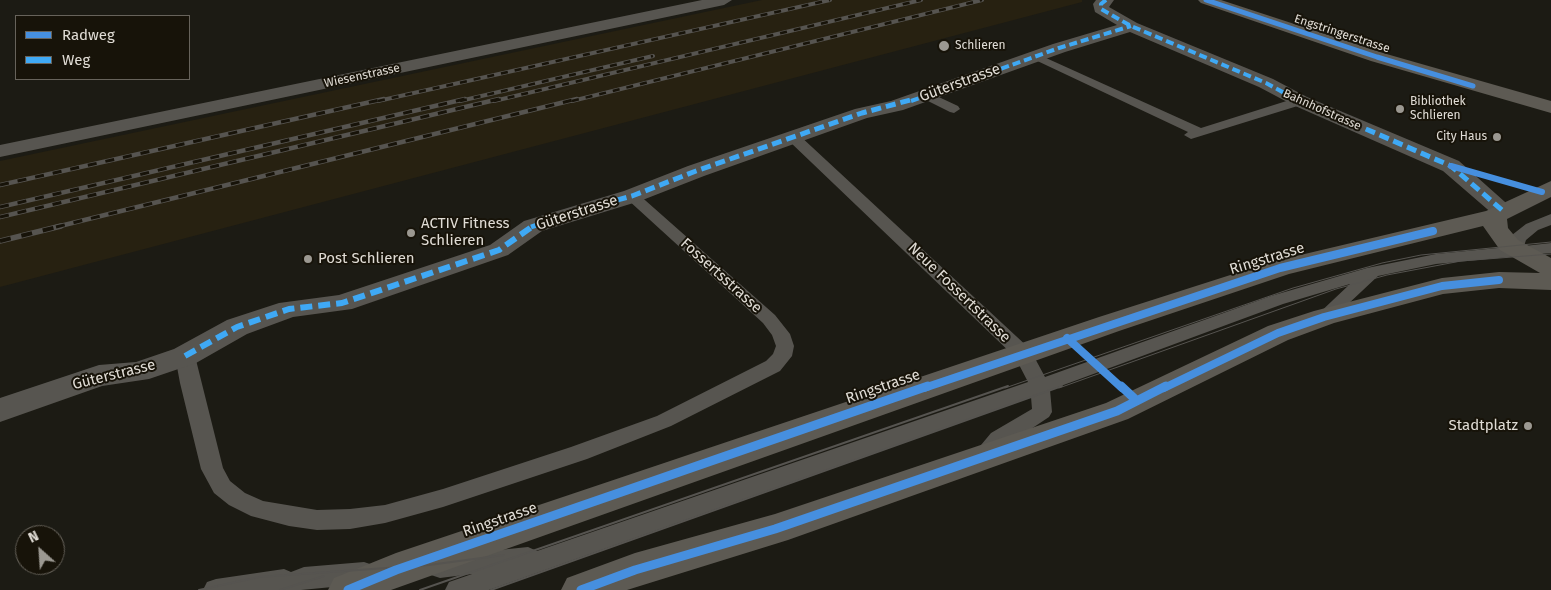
<!DOCTYPE html>
<html>
<head>
<meta charset="utf-8">
<style>
	body { margin:0 }
	#map { position:relative; width:1551px; height:590px; overflow:hidden; background:#1c1b14; font-family:"Fira Sans",sans-serif }
	canvas { display:block }
	.legend { position:absolute; left:15px; top:15px; width:175px; height:65px; box-sizing:border-box; background:#171309; border:1px solid #67635b; margin:0; padding:6px 9px; list-style:none; font-size:15px; color:#e0dcd5 }
	.legend li { display:flex; align-items:center; gap:10px; height:25px }
	.legend b { width:25px; border:1px solid #67635b }
	.north { position:absolute; left:15px; top:525px; width:50px; height:50px; box-sizing:border-box; background:#171309; border:1px solid #67635b; border-radius:50%; rotate:334deg; font-size:14px; font-weight:700; line-height:20px; text-align:center; color:#e0dcd5 }
	.north::after { content:''; display:block; margin:auto; width:18px; height:22px; background:#9b9891; clip-path:polygon(50% 0,100% 100%,50% 72%,0 100%) }
</style>
</head>
<body>
<div id="map">
<canvas width="1551" height="590"></canvas>
<ul class="legend">
<li><b style="height:6px;background:#468fdf"></b>Radweg</li>
<li><b style="height:6px;background:#3fa9f5"></b>Weg</li>
</ul>
<div class="north">N</div>
</div>
<script>
const ctx = document.querySelector('canvas').getContext('2d');
ctx.lineJoin = 'round';
function fill(path, color) { ctx.fillStyle = color; ctx.fill(path, 'evenodd'); }
const shape = rows => new Path2D(rows.map(r => 'M' + r).join(''));
function stroke(path, color, width, dash) { ctx.strokeStyle = color; ctx.lineWidth = width; ctx.lineCap = dash ? 'butt' : 'round'; ctx.setLineDash(dash || []); ctx.stroke(path); }
function drawText(font, color, halo, rows, align = 'center') {
  ctx.font = font + ' "Fira Sans",sans-serif'; ctx.lineWidth = 4; ctx.setLineDash([]); ctx.textBaseline = 'middle'; ctx.strokeStyle = halo; ctx.fillStyle = color; for (const [text, x, y, turn = 0] of rows) {
    ctx.save(); ctx.translate(x, y); ctx.rotate((+turn || 0) * Math.PI / 180); ctx.textAlign = isNaN(turn) ? turn : align; if (halo) ctx.strokeText(text, 0, 0); ctx.fillText(text, 0, 0); ctx.restore();
  }
}
fill(shape([
	[762,0,1082,0,1082,2,0,287,0,161]
]), '#272111');
fill(shape([
	[1035,53,1201,128,1296,98,1304,98,1306,101,1304,104,1191,139,1184,135,1188,132,1031,58,1031,54,1035,53],
	[928,92,958,106,960,109,954,113,950,112,924,99,922,96,928,92],
	[794,134,799,135,1030,349,1045,377,1271,296,1367,268,1436,254,1508,247,1512,235,1526,224,1551,214,1551,225,1538,230,1526,240,1524,246,1551,243,1551,253,1436,264,1378,276,1330,321,1324,323,1318,321,1315,317,1350,284,1283,304,1050,390,1052,412,1049,417,1007,445,992,463,984,465,976,463,973,457,976,451,991,433,1032,409,1031,397,489,590,445,590,449,582,472,574,440,578,431,575,428,567,431,559,440,556,528,547,537,551,1028,382,1015,357,789,141,787,138,794,134],
	[632,192,637,193,775,315,790,334,794,346,792,356,780,371,671,426,587,459,443,507,385,523,350,529,317,530,289,526,251,516,229,505,214,493,201,469,180,383,175,356,178,351,185,350,192,351,195,356,223,468,230,481,245,493,263,501,317,510,350,509,385,505,443,489,571,447,657,416,766,361,773,354,776,346,772,335,763,323,627,199,625,196,632,192],
	[364,562,373,565,376,573,373,581,364,584,301,590,203,590,207,582,216,579,284,569,291,572,304,567,364,562]
]), '#575550');
fill(shape([
	[702,0,732,0,724,5,0,157,0,145,702,0],
	[1096,0,1114,0,1109,7,1137,23,1273,79,1307,97,1459,161,1514,210,1510,215,1502,217,1494,215,1443,171,1293,105,1259,87,1130,32,1065,52,903,110,867,118,704,176,640,201,542,231,508,255,352,309,293,317,247,334,196,363,149,379,102,386,0,422,0,398,99,365,136,362,174,349,227,320,279,303,339,295,490,245,524,221,624,191,688,166,855,109,891,101,1053,44,1117,25,1095,12,1093,4,1096,0]
]), '#575550');
fill(shape([
	[1198,0,1221,0,1383,53,1551,101,1551,113,1371,61,1201,3,1198,0],
	[1551,181,1551,197,1507,219,1508,228,1518,240,1551,258,1551,290,1499,288,1443,294,1334,323,1288,340,1128,419,788,540,627,590,561,590,567,578,635,553,775,514,1106,403,1268,326,1314,311,1442,278,1499,272,1540,273,1500,250,1483,226,1289,274,1119,331,391,590,328,590,334,578,396,553,1099,317,1271,262,1486,211,1551,181]
]), '#5d5a53');
stroke(shape([
	[1005,388,1293,288,1382,263,1421,255,1551,242],
	[1059,388,1336,289,1387,275,1461,261,1551,254]
]), '#565450', 1);
stroke(shape([
	[199,590,259,577,429,565,504,555],
	[280,590,324,576],
	[420,590,1008,386],
	[491,590,1062,386]
]), '#565450', 2);
const railFar2 = shape([
	[378,101,830,0],
	[460,101,653,56],
	[494,101,921,0],
	[572,101,982,0]
]);
const railFar1 = shape([
	[0,185,384,99],
	[0,207,465,99],
	[0,217,499,99],
	[56,227,577,99]
]);
const rail = shape([
	[0,241,61,226]
]);
stroke(railFar2, '#565450', 4);
stroke(railFar1, '#565450', 4.5);
stroke(rail, '#565450', 5.5);
stroke(railFar2, '#171309', 2.5, [7]);
stroke(railFar1, '#171309', 3, [9]);
stroke(rail, '#171309', 4, [11]);
stroke(shape([
	[1106,0,1101,4,1101,9,1131,26,1266,83,1299,101],
	[911,101,1059,48,1131,26]
]), '#3fa9f5', 4, [8, 4]);
stroke(shape([
	[1297,99,1451,166,1502,210],
	[531,227,587,208,632,196,696,171,862,113,914,99]
]), '#3fa9f5', 5, [10, 5]);
stroke(shape([
	[185,356,237,327,289,309,342,303,499,250,533,226]
]), '#3fa9f5', 6, [12, 6]);
stroke(shape([
	[1206,0,1377,57,1473,86]
]), '#468fdf', 5);
stroke(shape([
	[1451,166,1542,192]
]), '#468fdf', 6);
stroke(shape([
	[1067,338,1122,388],
	[924,388,1280,268,1433,231],
	[1164,388,1278,333,1324,317,1442,286,1499,280]
]), '#468fdf', 8);
stroke(shape([
	[1121,386,1137,401],
	[348,590,396,570,928,386],
	[581,590,635,570,775,529,1117,411,1166,386]
]), '#468fdf', 9);
for (const [x, y, r, color] of [
	[944,46,6,"#9b9891"],
	[1400,109,5,"#9b9891"],
	[1497,137,5,"#9b9891"],
	[411,233,5,"#9b9891"],
	[308,259,5,"#9b9891"],
	[1528,426,5,"#9b9891"]
]) { const dot = new Path2D(); dot.arc(x, y, r, 0, 2 * Math.PI); ctx.fillStyle = color; ctx.fill(dot); stroke(dot, '#171309', 2); }
drawText('12px', '#e0dcd5', '#171309', [
	["Engstringerstrasse",1342,34,18],
	["Wiesenstrasse",362,76,-12],
	["Bahnhofstrasse",1322,110,24]
]);
drawText('12px', '#e0dcd5', '#171309', [
	["Schlieren",955,46],
	["Bibliothek",1410,102],
	["Schlieren",1410,116],
	["City Haus",1487,137,"right"]
], 'left');
drawText('15px', '#e0dcd5', '#171309', [
	["Güterstrasse",960,83,-20],
	["Güterstrasse",577,213,-18],
	["Ringstrasse",1267,259,-17],
	["Fossertsstrasse",721,276,42],
	["Neue Fossertstrasse",959,293,44],
	["Güterstrasse",114,375,-14],
	["Ringstrasse",883,387,-19],
	["Ringstrasse",500,520,-19]
]);
drawText('15px', '#e0dcd5', '#171309', [
	["ACTIV Fitness",421,224],
	["Schlieren",421,241],
	["Post Schlieren",318,259],
	["Stadtplatz",1518,426,"right"]
], 'left');
</script>
</body>
</html>
